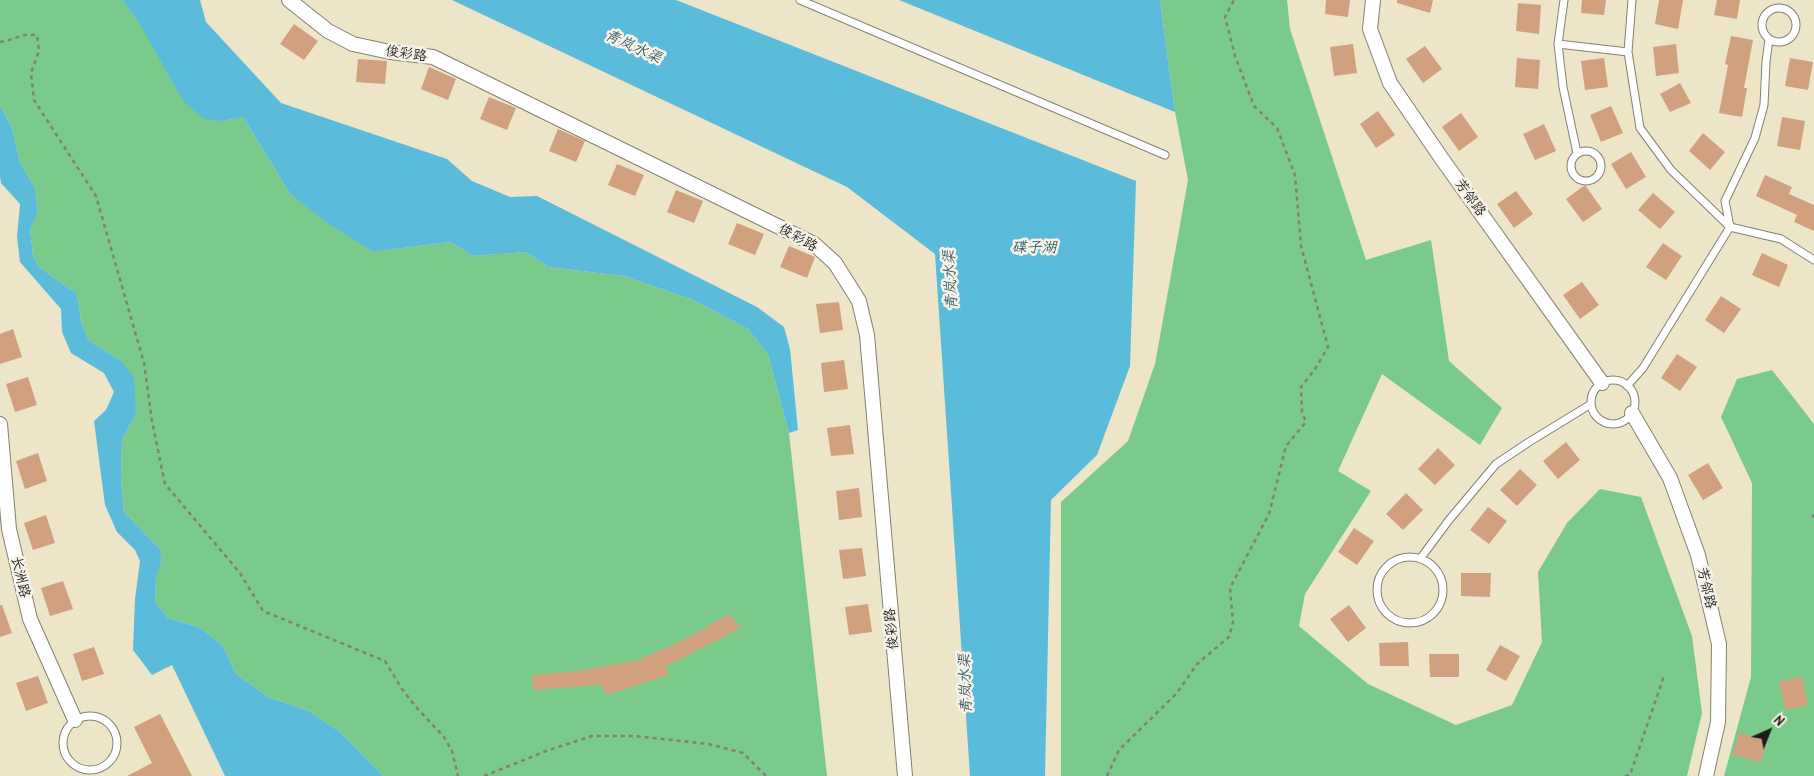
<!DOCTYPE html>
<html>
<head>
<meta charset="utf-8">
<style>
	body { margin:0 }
	#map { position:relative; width:1814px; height:776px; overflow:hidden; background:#ede5c8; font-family:"Patrick Hand",sans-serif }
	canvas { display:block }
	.north { position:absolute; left:1744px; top:706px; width:50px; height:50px; -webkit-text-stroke:4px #f7f3e8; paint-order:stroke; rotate:44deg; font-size:14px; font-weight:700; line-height:20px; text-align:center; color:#1c1c1c }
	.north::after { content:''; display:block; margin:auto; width:18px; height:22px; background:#1c1c1c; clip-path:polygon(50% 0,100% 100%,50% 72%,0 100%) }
</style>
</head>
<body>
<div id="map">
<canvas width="1814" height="776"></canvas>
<div class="north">N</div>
</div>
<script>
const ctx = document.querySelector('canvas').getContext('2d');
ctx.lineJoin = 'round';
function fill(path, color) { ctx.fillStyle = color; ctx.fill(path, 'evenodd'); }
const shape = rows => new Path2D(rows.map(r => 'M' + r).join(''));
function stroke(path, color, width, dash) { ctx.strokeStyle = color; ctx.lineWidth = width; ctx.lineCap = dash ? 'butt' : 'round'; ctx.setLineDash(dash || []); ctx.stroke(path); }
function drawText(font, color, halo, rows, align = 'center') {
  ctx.font = font + ' "Patrick Hand","LXGW WenKai TC",sans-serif'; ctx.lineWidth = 5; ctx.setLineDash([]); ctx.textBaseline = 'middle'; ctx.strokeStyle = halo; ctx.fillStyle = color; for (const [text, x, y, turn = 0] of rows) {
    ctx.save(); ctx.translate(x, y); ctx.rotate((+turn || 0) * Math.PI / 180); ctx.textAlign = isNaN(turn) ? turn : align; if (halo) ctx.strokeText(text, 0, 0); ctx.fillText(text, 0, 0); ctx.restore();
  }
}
fill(shape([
	[0,0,122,0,222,121,243,117,291,195,330,224,373,252,450,242,474,256,526,252,548,267,624,276,693,300,748,329,768,355,789,433,827,776,383,776,340,732,309,711,268,697,235,673,224,647,201,628,168,618,155,602,156,577,162,560,160,549,124,512,121,478,122,440,136,414,120,360,89,341,81,321,77,294,39,267,33,255,30,230,38,212,35,188,20,163,12,128,0,105],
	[1160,0,1287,0,1290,29,1366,260,1431,240,1449,361,1502,408,1480,445,1382,374,1338,471,1371,491,1305,594,1299,626,1368,684,1456,725,1512,705,1542,642,1538,572,1567,523,1600,489,1641,497,1692,636,1702,713,1687,776,1061,776,1061,502,1128,441,1155,364,1188,180,1175,112],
	[1772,370,1814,424,1814,776,1724,776,1751,677,1752,483,1721,417,1737,379]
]), '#79ca8b');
fill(shape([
	[122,0,200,0,206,22,281,103,447,159,472,181,510,197,537,196,757,307,784,327,790,349,798,430,789,433,768,355,748,329,693,300,624,276,548,267,526,252,474,256,450,242,373,252,329,224,291,195,243,117,222,121,204,119,184,102,138,21],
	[452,0,676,0,1136,181,1130,366,1097,455,1051,500,1045,776,970,776,935,254,847,187],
	[899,0,1160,0,1175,112,1108,85],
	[0,105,12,128,20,163,35,188,38,212,30,230,33,255,39,267,77,294,81,321,89,341,120,360,134,377,136,414,122,440,121,478,124,512,160,549,162,560,156,578,155,602,168,618,201,628,224,647,235,673,268,697,309,711,340,732,383,776,225,776,172,665,152,675,133,650,135,599,140,561,135,550,117,532,105,505,94,421,106,410,114,392,104,373,71,353,62,332,61,309,20,262,17,237,20,204,1,183,0,176]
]), '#5bbbda');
fill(shape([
	[1326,0,1350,0,1348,17,1325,14],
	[1397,0,1433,0,1430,13,1397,3],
	[1582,0,1606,0,1604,15,1581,13],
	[1659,0,1683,0,1678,29,1655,24],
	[1717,0,1740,0,1737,19,1714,15],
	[1518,3,1541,5,1539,34,1516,31],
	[294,24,318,41,304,60,280,44],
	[1731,36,1753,40,1744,88,1747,88,1742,117,1719,113,1728,65,1725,64],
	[1353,44,1357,73,1334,76,1330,47],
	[1676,44,1679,73,1656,76,1653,47],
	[1425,46,1442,69,1423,83,1406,59],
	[1517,58,1540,60,1538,89,1515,87],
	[1604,58,1608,87,1585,90,1581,61],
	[1790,58,1813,62,1808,90,1785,86],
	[358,59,387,61,385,84,356,82],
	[429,67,456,79,448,100,421,89],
	[1680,83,1691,103,1670,112,1660,94],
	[489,97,516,108,507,130,480,119],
	[1611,106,1623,133,1601,142,1590,115],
	[1378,111,1395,135,1376,148,1360,124],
	[1461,113,1478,137,1459,151,1442,127],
	[1782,117,1805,121,1800,150,1777,146],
	[1544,124,1556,151,1535,160,1523,134],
	[558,129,585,141,576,162,549,151],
	[1703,133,1725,152,1710,170,1689,151],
	[1631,152,1646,177,1626,189,1611,164],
	[617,164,644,175,635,196,608,185],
	[1765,175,1792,187,1789,194,1814,205,1814,231,1794,222,1797,215,1756,196],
	[1585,185,1602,209,1583,222,1566,199],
	[676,190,703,201,694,223,667,212],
	[1516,191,1533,214,1514,228,1497,204],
	[1653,193,1675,212,1660,229,1638,210],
	[737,223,764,234,755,255,728,244],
	[1663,243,1682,256,1666,280,1646,267],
	[789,246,815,257,807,278,780,267],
	[1762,253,1788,265,1779,287,1752,275],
	[1582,282,1599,305,1580,319,1563,295],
	[1721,296,1741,309,1724,333,1705,320],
	[839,302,843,330,820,333,816,304],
	[13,329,22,357,0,364,0,334],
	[1677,354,1697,367,1680,391,1661,378],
	[844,360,848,389,824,392,821,363],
	[28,377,37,405,15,412,6,384],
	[850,425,854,454,831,456,827,428],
	[1566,442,1580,460,1558,479,1543,461],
	[1438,448,1455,465,1435,485,1418,469],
	[38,453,47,481,25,489,16,461],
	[1708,463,1723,488,1703,500,1688,475],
	[1520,469,1537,485,1517,506,1500,490],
	[859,488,862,517,839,520,836,491],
	[1406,493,1423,510,1403,530,1386,514],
	[1488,507,1507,521,1489,544,1470,530],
	[46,515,55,543,33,550,24,523],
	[1354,528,1374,541,1357,565,1338,552],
	[862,548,866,576,843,579,839,550],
	[1461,573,1491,573,1490,597,1461,596],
	[63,581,73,609,50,616,41,588],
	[868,604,872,632,849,635,845,607],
	[0,605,2,605,12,633,0,637],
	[1349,605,1366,628,1348,642,1330,619],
	[729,614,741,628,666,666,668,675,607,695,601,685,533,690,532,675,577,671,638,660,681,641],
	[1408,642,1409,666,1380,666,1379,643],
	[1500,645,1520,656,1506,681,1486,670],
	[94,647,104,674,82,681,73,654],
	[1429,654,1459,654,1459,677,1430,677],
	[38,676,48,703,26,711,16,683],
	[1802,677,1808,705,1785,710,1779,681],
	[160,714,192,776,127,776,152,763,134,727],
	[1739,733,1767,739,1761,762,1733,755]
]), '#d0a07f');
const lane = shape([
	[800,0,1165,155],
	[1564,0,1558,44,1563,87,1577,153],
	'1762 25a17 17 0 1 1 34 0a17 17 0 1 1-34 0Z',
	[1769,39,1766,62,1764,105,1755,138,1725,201,1730,227,1781,239,1814,260],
	[1558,44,1628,52],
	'1571 166a15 15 0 1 1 30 0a15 15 0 1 1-30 0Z',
	'1591 402a22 22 0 1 1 44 0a22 22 0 1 1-44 0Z',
	[1627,386,1643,368,1730,227,1671,170,1640,128,1628,52,1632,0],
	'1377 590a33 33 0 1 1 66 0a33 33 0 1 1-66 0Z',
	[1420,559,1449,520,1496,464,1529,442,1591,404],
	'63 743a27 27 0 1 1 54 0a27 27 0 1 1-54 0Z'
]);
const street = shape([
	[289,0,328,31,353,44,390,52,433,57,814,244,835,263,859,301,867,335,905,776],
	[1373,0,1370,29,1390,83,1442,159,1602,383],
	[1632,413,1670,478,1698,555,1719,644,1718,722,1706,776],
	[0,424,9,529,30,619,75,720]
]);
stroke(lane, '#848072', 9);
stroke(street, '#848072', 16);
stroke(shape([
	[0,42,6,41,24,35,37,35,39,51,31,73,34,100,96,196,144,363,152,421,165,484,240,573,263,611,385,661,402,689,416,707,444,737,452,751,458,776],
	[1812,515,1814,517],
	[484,776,546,751,592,736,635,736,708,744,743,753,766,776],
	[1107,776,1119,750,1177,693,1197,664,1229,637,1233,622,1230,588,1269,514,1286,446,1306,422,1302,412,1301,387,1315,369,1328,347,1301,246,1295,175,1277,128,1254,106,1235,56,1225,17,1234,0],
	[1625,776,1630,775,1664,676]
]), '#848072', 2.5, [4, 4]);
stroke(lane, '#fff', 7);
stroke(street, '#fff', 14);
drawText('14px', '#1c1c1c', '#f7f3e8', [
	["俊彩路",406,54,8],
	["芳邻路",1470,198,54],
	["俊彩路",798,238,29],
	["长洲路",20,577,77],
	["芳邻路",1706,588,77],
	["俊彩路",892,629,-95]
]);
drawText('italic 15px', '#355c68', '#f7f3e8', [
	["青岚水渠",633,47,25],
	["碟子湖",1034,248],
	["青岚水渠",951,280,-93],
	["青岚水渠",966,684,-92]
]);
</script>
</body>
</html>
